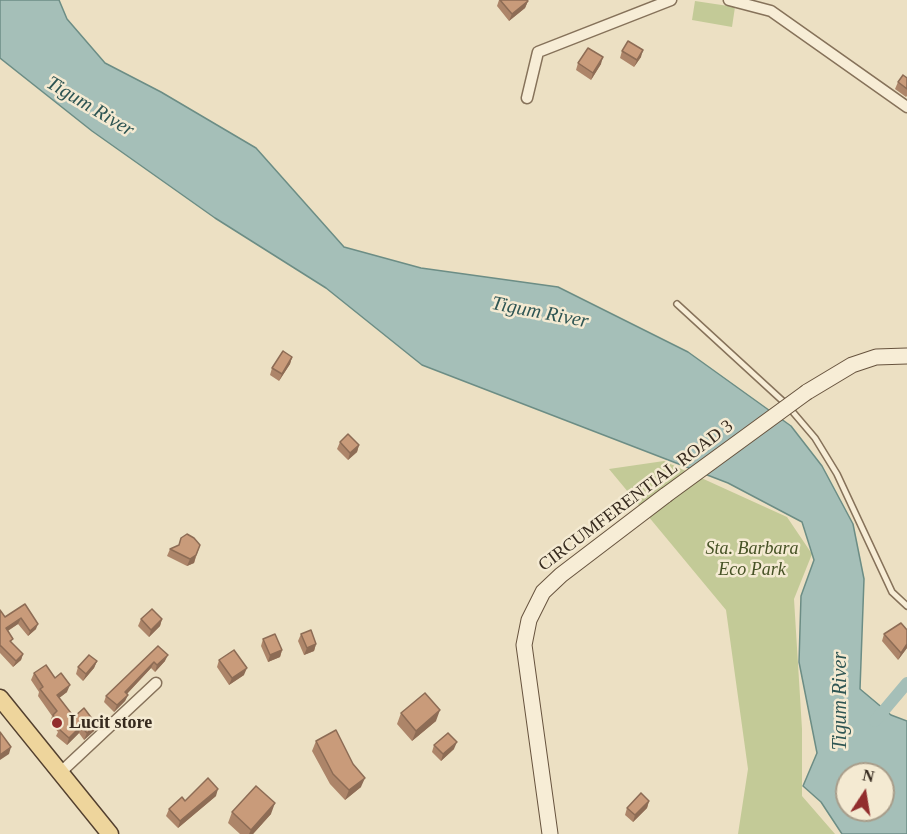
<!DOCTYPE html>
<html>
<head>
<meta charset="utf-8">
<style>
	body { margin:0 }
	#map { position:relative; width:907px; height:834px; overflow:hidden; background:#ece0c3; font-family:"Times New Roman",serif }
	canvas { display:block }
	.north { position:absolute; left:835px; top:762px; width:60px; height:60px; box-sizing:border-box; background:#f4ead2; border:2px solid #a89d8a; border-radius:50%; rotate:12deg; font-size:16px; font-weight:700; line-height:24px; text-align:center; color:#362a1e }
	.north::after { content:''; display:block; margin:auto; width:21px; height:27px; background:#922d2d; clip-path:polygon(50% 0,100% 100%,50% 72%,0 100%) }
</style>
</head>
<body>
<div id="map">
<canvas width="907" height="834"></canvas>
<div class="north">N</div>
</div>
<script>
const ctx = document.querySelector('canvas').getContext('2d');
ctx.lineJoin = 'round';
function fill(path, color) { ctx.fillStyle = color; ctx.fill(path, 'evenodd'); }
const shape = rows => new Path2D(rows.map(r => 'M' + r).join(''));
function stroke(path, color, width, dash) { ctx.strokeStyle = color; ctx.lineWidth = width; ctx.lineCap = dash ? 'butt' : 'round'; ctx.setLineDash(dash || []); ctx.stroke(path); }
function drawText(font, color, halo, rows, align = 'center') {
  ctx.font = font + ' "Times New Roman",serif'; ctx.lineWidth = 5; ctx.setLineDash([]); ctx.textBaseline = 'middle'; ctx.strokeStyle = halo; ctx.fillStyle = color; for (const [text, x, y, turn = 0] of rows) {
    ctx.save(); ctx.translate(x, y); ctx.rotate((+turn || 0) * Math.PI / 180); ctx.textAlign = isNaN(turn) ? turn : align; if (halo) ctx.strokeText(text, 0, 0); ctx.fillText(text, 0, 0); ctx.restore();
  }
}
fill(shape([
	[695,1,735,7,732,27,692,20],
	[664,461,787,517,812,554,794,599,802,729,802,796,835,834,738,834,748,769,726,610,609,469]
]), '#c3ca97');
const water = shape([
	[0,0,59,0,67,19,105,63,161,92,256,148,344,247,421,268,558,287,688,352,791,426,822,466,853,524,864,579,860,689,891,715,907,721,907,834,842,834,821,802,803,786,817,753,799,662,801,596,814,560,802,522,728,483,422,365,326,288,215,218,92,131,0,58,0,0],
	[847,774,883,774,883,810,847,810,847,774]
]);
fill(water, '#a5bfb8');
stroke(water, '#6c8d85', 1.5);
stroke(shape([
	[875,721,907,683]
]), '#a5bfb8', 12);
const service = shape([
	[677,304,786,404,815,438,837,474,892,592,907,606]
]);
const minor = shape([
	[729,0,771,11,907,107],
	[527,98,538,52,671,0],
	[62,771,156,683]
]);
const secondary = shape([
	[807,392,852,365,876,357,907,356],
	[550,834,524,645,529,620,543,592,561,575,666,495]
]);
const primary = shape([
	[0,698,110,834]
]);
stroke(service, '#86725a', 8);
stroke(minor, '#86725a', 13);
stroke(secondary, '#67533e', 17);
stroke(primary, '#53402f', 19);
stroke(service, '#f7edd6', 5);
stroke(minor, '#f7edd6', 10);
stroke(secondary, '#f7edd6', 15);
stroke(primary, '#eed59c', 16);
const secondaryBridge = shape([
	[666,495,807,392]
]);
stroke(secondaryBridge, '#67533e', 17, []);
stroke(secondaryBridge, '#f7edd6', 15);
fill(shape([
	[499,0,527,0,528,1,525,8,509,21,497,6],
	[622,51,641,57,634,67,620,58],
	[578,63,601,64,591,80,576,70],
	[907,78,907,96,906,97,895,89,898,82],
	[292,357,290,364,279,381,270,375,272,368],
	[340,442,359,445,357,452,348,460,337,449],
	[200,545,194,563,187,566,167,556,170,549,178,546],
	[25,604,36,629,28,636,18,624,8,631,13,639,11,642,23,654,21,660,13,667,0,653,0,610,5,617],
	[141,619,162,619,160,626,149,637,138,626],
	[907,630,907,648,898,660,882,641,884,634],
	[301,634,316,644,314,651,304,655,298,641],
	[263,639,282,650,280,657,268,662,261,646],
	[158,646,165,661,155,672,151,668,127,694,128,695,125,701,114,712,104,702,106,696],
	[219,660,244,675,229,685,217,667],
	[97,661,94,668,83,681,76,674,78,667],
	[34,673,55,678,67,692,59,698,74,717,96,724,94,731,84,740,79,733,67,745,56,736,58,732,50,722,52,716,38,696,39,692,31,680],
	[401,713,436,721,412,741,397,724],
	[316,741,361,787,345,800,330,784,312,751],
	[434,745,454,749,441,761,432,752],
	[216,796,178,828,166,816,169,809,185,801],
	[649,801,647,808,633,822,625,815,627,808],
	[232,812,271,814,253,834,240,834,228,823]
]), '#ad8569');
fill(shape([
	[528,1,525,8,509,21,512,14],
	[643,50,641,57,634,67,637,60],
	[603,57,601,64,591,80,593,73],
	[292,357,290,364,279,381,282,374],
	[359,445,357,452,348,460,350,453],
	[196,555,194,563,187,566,190,559],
	[21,618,18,624,4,633,6,628],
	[162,619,160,626,149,637,151,630],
	[38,624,36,629,28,636,30,631],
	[316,644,314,651,304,655,307,648],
	[907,644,907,648,898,660,901,653],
	[282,650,280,657,268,662,270,655],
	[23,654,21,660,13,667,16,661],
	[168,655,165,661,155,672,157,665],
	[97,661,94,668,83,681,86,674],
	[154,662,151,668,122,699,125,692],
	[247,668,244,675,229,685,232,678],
	[70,685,67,692,54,702,57,695],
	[128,695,125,701,114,712,117,705],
	[440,710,436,721,412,741,416,731],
	[96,724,94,731,84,740,87,733],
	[81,726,79,733,67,745,69,738],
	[457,742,454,749,441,761,443,754],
	[11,747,9,754,0,760,0,755],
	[365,778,361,787,345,800,349,790],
	[218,789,216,796,178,828,180,821],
	[649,801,647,808,633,822,635,815],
	[275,803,271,814,253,834,249,834,251,830]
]), '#8d6c55');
const building = shape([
	[500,0,527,0,528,1,512,14,500,0],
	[628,41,643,50,637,60,622,51,628,41],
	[588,48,603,57,593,73,578,63,588,48],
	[903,75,907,78,907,89,898,82,903,75],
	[283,351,292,357,282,374,272,368,283,351],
	[348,434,359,445,350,453,340,442,348,434],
	[187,534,194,538,200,545,196,555,190,559,170,549,179,545,181,538,187,534],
	[25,604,38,624,30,631,21,618,6,628,13,639,10,641,23,654,16,661,1,646,0,646,0,610,5,617,25,604],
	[152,609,162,619,151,630,141,619,152,609],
	[901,623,907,630,907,644,901,653,884,634,901,623],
	[311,630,316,644,307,648,301,634,311,630],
	[275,634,282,650,270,655,263,639,275,634],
	[158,646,168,655,157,665,154,662,125,692,128,695,117,705,106,696,158,646],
	[234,650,247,668,232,678,219,660,234,650],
	[89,655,97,661,86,674,78,667,89,655],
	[46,665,55,678,61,673,70,685,57,695,74,717,84,708,96,724,87,733,81,726,69,738,59,729,61,726,53,715,57,711,40,689,43,687,34,673,46,665],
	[425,693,440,710,416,731,401,713,425,693],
	[336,730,353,764,365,778,349,790,333,774,316,741,336,730],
	[0,732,11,747,0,755,0,732],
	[448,733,457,742,443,754,434,745,448,733],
	[208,778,218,789,180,821,169,809,182,797,185,801,208,778],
	[256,786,275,803,251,830,232,812,256,786],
	[641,793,649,801,635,815,627,808,641,793]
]);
fill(building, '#c99b7a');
stroke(building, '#8d6c55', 1.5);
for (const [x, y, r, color] of [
	[57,723,6,"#922d2d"]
]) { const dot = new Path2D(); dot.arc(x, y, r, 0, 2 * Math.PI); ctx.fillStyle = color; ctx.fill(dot); stroke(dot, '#f4ead2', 2); }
drawText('18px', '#362a1e', '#f4ead2', [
	["CIRCUMFERENTIAL ROAD 3",636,496,-37]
]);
drawText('italic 18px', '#465225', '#f4ead2', [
	["Sta. Barbara",752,549],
	["Eco Park",752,570]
]);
drawText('bold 18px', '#362a1e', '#f4ead2', [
	["Lucit store",69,723]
], 'left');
drawText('italic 20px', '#2e5553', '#f4ead2', [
	["Tigum River",90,107,31],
	["Tigum River",540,313,11],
	["Tigum River",841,701,-90]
]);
</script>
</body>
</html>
